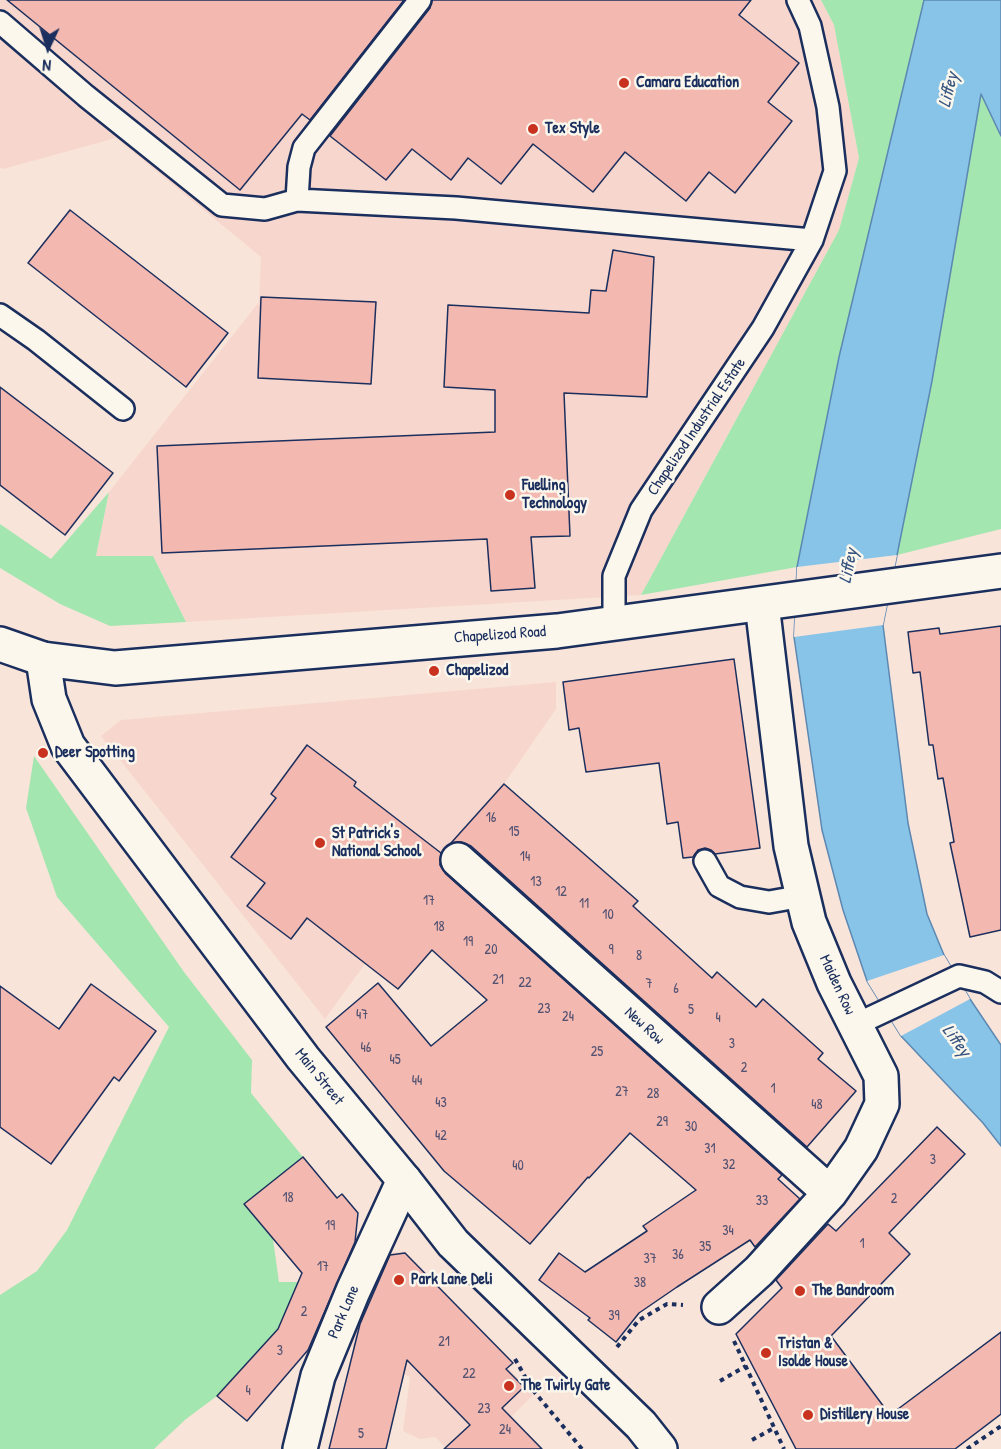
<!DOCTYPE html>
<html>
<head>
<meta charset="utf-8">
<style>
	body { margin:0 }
	#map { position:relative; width:1001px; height:1449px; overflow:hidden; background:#f9e4da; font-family:"Patrick Hand",sans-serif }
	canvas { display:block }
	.north { position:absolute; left:18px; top:18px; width:60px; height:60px; -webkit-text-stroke:4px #fbf7ec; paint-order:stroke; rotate:184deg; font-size:16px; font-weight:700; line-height:24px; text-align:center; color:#1b2f5e }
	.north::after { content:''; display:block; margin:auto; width:21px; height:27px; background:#1b2f5e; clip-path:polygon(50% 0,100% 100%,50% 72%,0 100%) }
</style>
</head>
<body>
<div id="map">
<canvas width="1001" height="1449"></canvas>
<div class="north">N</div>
</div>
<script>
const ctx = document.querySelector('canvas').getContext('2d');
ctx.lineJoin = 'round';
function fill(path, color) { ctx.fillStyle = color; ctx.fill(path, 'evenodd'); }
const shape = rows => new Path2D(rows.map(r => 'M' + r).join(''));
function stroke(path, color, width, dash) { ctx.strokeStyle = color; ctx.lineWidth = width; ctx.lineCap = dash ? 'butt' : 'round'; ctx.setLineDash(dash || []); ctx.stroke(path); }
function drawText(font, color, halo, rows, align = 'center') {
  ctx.font = font + ' "Patrick Hand",sans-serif'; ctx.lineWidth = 5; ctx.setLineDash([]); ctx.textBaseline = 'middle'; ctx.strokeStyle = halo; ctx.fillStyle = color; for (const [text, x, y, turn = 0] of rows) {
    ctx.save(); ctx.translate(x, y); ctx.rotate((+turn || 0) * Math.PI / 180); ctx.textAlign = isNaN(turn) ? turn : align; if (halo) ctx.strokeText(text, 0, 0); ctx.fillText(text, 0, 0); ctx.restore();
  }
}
fill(shape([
	[0,0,821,0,834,25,859,158,839,230,641,595,186,622,153,556,96,556,109,492,259,302,261,257,116,138,3,169,0,168],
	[556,682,556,709,504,784,459,834,434,874,413,898,325,1019,101,736,121,720],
	[405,1251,533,1395,479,1449,447,1449,435,1437,420,1439,403,1431,410,1377,345,1343,390,1253]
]), '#f7d7cd');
fill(shape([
	[821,0,924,0,839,357,797,567,641,595,839,230,859,158,834,25],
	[981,93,1001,136,1001,529,897,555,932,381],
	[109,492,96,556,153,556,186,622,110,626,60,604,0,568,0,524,51,559],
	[34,756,184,972,252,1060,251,1093,303,1157,244,1204,273,1239,279,1282,298,1282,278,1329,217,1396,186,1419,154,1449,0,1449,0,1295,37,1271,67,1230,169,1027,57,897,26,808]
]), '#a4e6b0');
const water = shape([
	[924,0,1001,0,1001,136,981,94,932,381,883,625,908,823,927,914,944,955,970,999,1001,1045,1001,1146,983,1123,901,1036,867,981,843,910,822,830,794,637,797,567,839,357,924,0]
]);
fill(water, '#88c4e8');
stroke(water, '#5c88b1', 1.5);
fill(shape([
	[897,555,883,625,794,637,797,567],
	[944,955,970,999,901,1036,867,981]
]), '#f9e4da');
const building = shape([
	[7,0,404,0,310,120,302,114,240,190,7,0],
	[432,0,751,0,739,15,799,63,768,102,792,121,735,193,709,172,686,201,625,152,593,192,533,144,501,184,468,158,451,180,412,149,386,180,330,136,430,8,432,0],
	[70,210,228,333,186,387,28,263,70,210],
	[613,250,654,257,647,397,564,393,570,536,531,537,535,588,491,591,487,539,162,553,157,446,495,432,495,390,444,387,448,305,589,313,591,290,606,291,613,250],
	[261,297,376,302,371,384,258,378,261,297],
	[0,387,113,473,65,535,0,485,0,387],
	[1001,626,1001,930,970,937,950,843,954,842,943,778,938,779,933,745,929,745,920,672,913,673,908,632,939,628,940,634,1001,626],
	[734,659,760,848,715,854,711,850,705,848,698,850,693,857,683,858,678,822,667,824,659,763,586,772,579,728,569,730,563,682,734,659],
	[307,745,356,782,354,786,441,853,440,865,446,874,782,1175,778,1179,800,1199,755,1247,750,1240,677,1287,639,1313,616,1342,588,1320,590,1318,539,1280,559,1253,585,1272,647,1231,643,1226,696,1190,630,1133,589,1178,588,1177,530,1244,444,1171,326,1027,378,983,431,1046,487,1000,432,950,398,989,307,918,291,939,247,906,265,883,231,857,276,798,271,794,307,745],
	[504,784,638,901,633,906,712,978,717,972,756,1007,763,999,823,1053,818,1059,856,1091,807,1147,471,846,461,842,451,843,504,784],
	[91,984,156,1031,119,1081,114,1077,51,1164,0,1127,0,986,59,1029,91,984],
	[937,1127,965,1154,889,1233,910,1254,831,1336,890,1415,1001,1332,1001,1414,955,1449,796,1449,736,1334,782,1288,776,1280,828,1224,836,1231,937,1127],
	[303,1157,337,1198,342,1194,358,1213,355,1242,308,1350,247,1421,217,1396,278,1329,302,1273,244,1204,303,1157],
	[405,1253,513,1363,506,1369,524,1387,502,1408,542,1449,444,1449,470,1425,407,1360,386,1449,329,1449,360,1324,390,1255,405,1253]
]);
fill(building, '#f3b8b0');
stroke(building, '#1b2f5e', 1.5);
const service = shape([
	[0,22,86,96,222,205,265,209,297,200,456,208,812,240],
	[297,200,299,167,304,148,420,0],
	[0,315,36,340,123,409],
	[614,624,614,576,641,510,763,328,812,240,835,171,828,107,810,26,798,0],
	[705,861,719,886,740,897,769,902,803,896],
	[855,1025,959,976,985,982,1001,992]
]);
const minor = shape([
	[458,860,830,1193],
	[719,1307,759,1271,830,1193,861,1149,882,1104,881,1076,834,983,809,922,791,846,762,604],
	[300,1449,318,1376,353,1291,404,1180]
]);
const tertiary = shape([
	[43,659,49,699,68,746,303,1058,404,1180,453,1243,641,1425,660,1449]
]);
const secondary = shape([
	[0,644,43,659,115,668,557,631,1001,571]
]);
stroke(service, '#1b2f5e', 26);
stroke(minor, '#1b2f5e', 38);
stroke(tertiary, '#1b2f5e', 38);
stroke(secondary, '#1b2f5e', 38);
stroke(shape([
	[734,1341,784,1449],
	[617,1347,639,1320,667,1304,683,1305],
	[515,1359,532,1389,582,1449],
	[720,1381,746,1366],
	[752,1440,774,1428],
	[967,1449,1001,1426]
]), '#1b2f5e', 4, [4.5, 4.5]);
stroke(service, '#fbf7ec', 21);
stroke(minor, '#fbf7ec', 33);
stroke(tertiary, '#fbf7ec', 33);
stroke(secondary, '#fbf7ec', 33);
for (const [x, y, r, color] of [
	[624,83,6,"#c8321e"],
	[533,129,6,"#c8321e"],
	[510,495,6,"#c8321e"],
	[434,671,6,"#c8321e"],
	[43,753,6,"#c8321e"],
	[320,843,6,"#c8321e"],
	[399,1280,6,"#c8321e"],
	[800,1291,6,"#c8321e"],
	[766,1353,6,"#c8321e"],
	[509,1386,6,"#c8321e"],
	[808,1415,6,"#c8321e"]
]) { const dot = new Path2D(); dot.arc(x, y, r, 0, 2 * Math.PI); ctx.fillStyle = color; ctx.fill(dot); stroke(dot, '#fbf7ec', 2); }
drawText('14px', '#515172', null, [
	["16",491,818],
	["15",514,832],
	["14",525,857],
	["13",536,882],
	["12",561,892],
	["17",429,901],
	["11",584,904],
	["10",608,915],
	["18",439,927],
	["19",468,942],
	["20",491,950],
	["9",611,950],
	["8",639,956],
	["21",498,980],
	["22",525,983],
	["7",649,984],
	["6",676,989],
	["23",544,1009],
	["5",691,1010],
	["47",362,1015],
	["24",568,1017],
	["4",718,1018],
	["3",732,1044],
	["46",366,1048],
	["25",597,1052],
	["45",395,1060],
	["2",744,1068],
	["44",417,1081],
	["1",773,1089],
	["27",622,1092],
	["28",653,1094],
	["43",441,1103],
	["48",817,1105],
	["29",662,1122],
	["30",691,1127],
	["42",441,1136],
	["31",710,1149],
	["3",933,1160],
	["32",729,1165],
	["40",518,1166],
	["18",288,1198],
	["2",894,1199],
	["33",762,1201],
	["19",330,1226],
	["34",728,1231],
	["1",862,1244],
	["35",705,1247],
	["36",678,1255],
	["37",650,1259],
	["17",323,1267],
	["38",640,1283],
	["2",304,1312],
	["39",614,1316],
	["21",444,1342],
	["3",280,1351],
	["22",469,1374],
	["4",248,1391],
	["23",484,1409],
	["24",505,1430],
	["5",361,1434]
]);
drawText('bold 16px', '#1b2f5e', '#fbf7ec', [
	["Camara Education",636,83],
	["Tex Style",545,129],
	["Fuelling",522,486],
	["Technology",522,504],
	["Chapelizod",446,671],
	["Deer Spotting",55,753],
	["St Patrick's",332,834],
	["National School",332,852],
	["Park Lane Deli",411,1280],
	["The Bandroom",812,1291],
	["Tristan &",778,1344],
	["Isolde House",778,1362],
	["The Twirly Gate",521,1386],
	["Distillery House",820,1415]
], 'left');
drawText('16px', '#1b2f5e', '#fbf7ec', [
	["Chapelizod Industrial Estate",697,427,-56],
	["Chapelizod Road",500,635,-4],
	["Maiden Row",837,985,65],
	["New Row",644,1026,42],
	["Main Street",319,1077,51],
	["Park Lane",344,1312,-67]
]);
drawText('italic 18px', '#365480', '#fbf7ec', [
	["Liffey",949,90,-76],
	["Liffey",849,566,-79],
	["Liffey",956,1041,53]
]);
</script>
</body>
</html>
